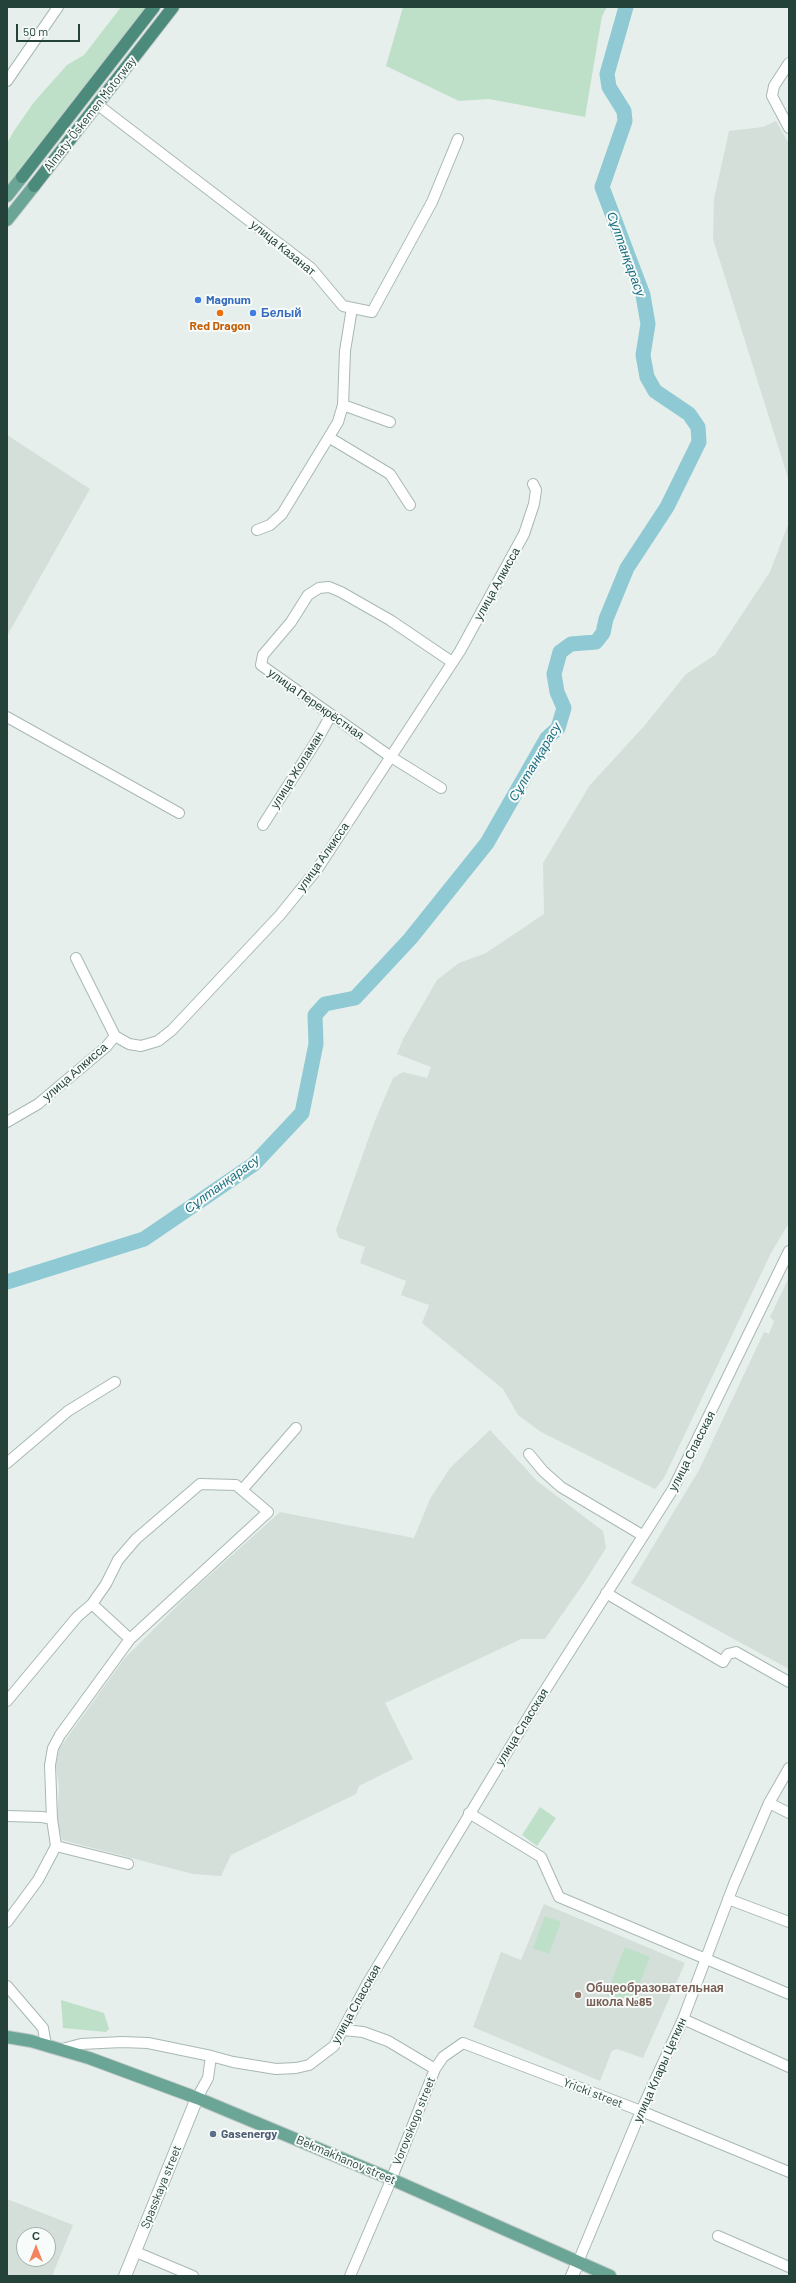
<!DOCTYPE html>
<html>
<head>
<meta charset="utf-8">
<style>
	body { margin:0 }
	#map { position:relative; width:796px; height:2283px; overflow:hidden; background:#e6efeb; font-family:Barlow,sans-serif }
	canvas { display:block }
	.frame { position:absolute; inset:0; border:8px solid #24423a; pointer-events:none }
	.north { position:absolute; left:16px; top:2227px; width:40px; height:40px; box-sizing:border-box; background:#f7fbf9; border:1px solid #a3b1ad; border-radius:50%; rotate:0deg; font-size:11px; font-weight:700; line-height:16px; text-align:center; color:#24423a }
	.north::after { content:''; display:block; margin:auto; width:14px; height:18px; background:#f4845f; clip-path:polygon(50% 0,100% 100%,50% 72%,0 100%) }
	.scale { position:absolute; left:16px; top:24px; width:64px; height:18px; box-sizing:border-box; border:2px solid #24423a; border-top:0; padding-left:5px; font-size:12px; line-height:14px; white-space:nowrap; color:#24423a; -webkit-text-stroke:3px #f7fbf9; paint-order:stroke }
</style>
</head>
<body>
<div id="map">
<canvas width="796" height="2283"></canvas>
<div class="frame"></div>
<div class="north">С</div>
<div class="scale">50 m</div>
</div>
<script>
const ctx = document.querySelector('canvas').getContext('2d');
ctx.lineJoin = 'round';
function fill(path, color) { ctx.fillStyle = color; ctx.fill(path, 'evenodd'); }
const shape = rows => new Path2D(rows.map(r => 'M' + r).join(''));
function stroke(path, color, width, dash) { ctx.strokeStyle = color; ctx.lineWidth = width; ctx.lineCap = dash ? 'butt' : 'round'; ctx.setLineDash(dash || []); ctx.stroke(path); }
function drawText(font, color, halo, rows, align = 'center') {
  ctx.font = font + ' Barlow,sans-serif'; ctx.lineWidth = 4; ctx.setLineDash([]); ctx.textBaseline = 'middle'; ctx.strokeStyle = halo; ctx.fillStyle = color; for (const [text, x, y, turn = 0] of rows) {
    ctx.save(); ctx.translate(x, y); ctx.rotate((+turn || 0) * Math.PI / 180); ctx.textAlign = isNaN(turn) ? turn : align; if (halo) ctx.strokeText(text, 0, 0); ctx.fillText(text, 0, 0); ctx.restore();
  }
}
fill(shape([
	[776,121,789,144,789,481,713,239,714,199,729,131,763,127],
	[7,435,90,489,7,636],
	[789,522,789,1223,771,1253,664,1478,655,1489,541,1432,518,1415,503,1389,422,1323,429,1305,401,1295,406,1281,360,1263,365,1247,339,1238,336,1230,374,1123,393,1078,403,1072,427,1078,431,1067,397,1054,403,1039,437,980,459,963,486,953,544,914,543,863,590,785,645,725,686,674,715,655,770,572],
	[789,1277,789,1669,631,1583,699,1470,764,1332,769,1334,774,1321,770,1317],
	[490,1430,537,1481,603,1531,606,1548,586,1580,545,1639,521,1639,385,1703,413,1759,359,1786,356,1794,231,1855,221,1876,193,1874,62,1840,57,1820,59,1788,56,1764,59,1749,124,1659,191,1592,280,1512,414,1538,430,1499,450,1468],
	[544,1904,685,1963,643,2058,617,2049,612,2051,600,2081,473,2027,501,1952,521,1960],
	[7,2199,73,2225,52,2276,7,2276],
	[24,2235,48,2235,48,2259,24,2259]
]), '#d4dfda');
fill(shape([
	[121,7,146,7,7,185,7,143,14,131,34,102,67,65,84,55],
	[403,7,607,7,602,16,585,117,489,99,459,101,386,66],
	[540,1807,556,1818,537,1846,522,1835],
	[545,1916,561,1922,549,1954,533,1948],
	[625,1947,650,1957,632,2004,606,1995],
	[61,2000,104,2013,109,2029,106,2032,63,2028]
]), '#bfe0c8');
stroke(shape([
	[7,1282,144,1239,254,1164,302,1113,316,1044,315,1015,325,1004,355,998,410,939,487,843,547,738,558,728,564,708,557,692,554,674,560,652,571,644,596,642,603,633,606,619,627,568,667,507,699,442,698,427,689,414,655,391,647,377,643,355,648,324,643,295,602,187,625,121,624,111,609,87,607,74,626,7]
]), '#8ec9d4', 15);
const minor = shape([
	[789,63,774,86,772,96,789,128],
	[7,81,58,7],
	[98,105,311,268,343,306,372,312,432,202,458,139],
	[343,405,390,422],
	[330,438,390,474,410,505],
	[257,530,270,525,282,514,338,422,343,405,345,351,352,308],
	[7,717,179,813],
	[441,788,391,757,261,665,263,655,291,622,308,595,319,588,329,587,341,592,390,620,452,662],
	[263,825,317,740,331,715],
	[76,958,115,1036],
	[115,1036,129,1044,141,1046,158,1041,172,1030,280,915,318,868,460,651,524,534,534,504,536,490,533,484],
	[7,1122,38,1104,106,1047,115,1036],
	[529,1454,543,1471,561,1487,642,1535],
	[7,1463,68,1411,115,1382],
	[242,1490,296,1428],
	[606,1593,723,1662,728,1654,736,1652,789,1682],
	[92,1604,130,1639],
	[7,1701,77,1617,92,1604,106,1584,118,1560,136,1539,200,1484,236,1485,268,1512,130,1639,60,1735,53,1748,50,1765,52,1819,56,1846,38,1880,7,1922],
	[769,1803,789,1813],
	[469,1813,541,1857,559,1897,789,1994],
	[7,1816,42,1817,52,1819],
	[56,1846,128,1864],
	[728,1899,789,1922],
	[7,1986,43,2028,46,2045],
	[683,2019,789,2067],
	[344,2030,363,2032,388,2041,435,2069],
	[62,2049,81,2044,122,2042,148,2043,211,2056],
	[197,2098,208,2078,211,2056,233,2062,276,2069,296,2068,309,2065,334,2046,367,1984,535,1706,673,1489,789,1251],
	[718,2236,789,2267],
	[136,2252,193,2276],
	[578,2262,641,2111,683,2019,734,1884,769,1803,789,1768],
	[350,2276,389,2185,435,2069,443,2057,463,2043,641,2111,789,2172]
]);
const tertiary = shape([
	[125,2276,197,2098],
	[572,2276,578,2262]
]);
const primary = shape([
	[7,196,22,177],
	[7,220,34,186],
	[7,2037,31,2041,89,2058,197,2098,391,2179,610,2276]
]);
const trunk = shape([
	[22,177,154,7],
	[34,186,173,7]
]);
stroke(minor, '#a8b8b2', 12);
stroke(tertiary, '#a8b8b2', 14);
stroke(primary, '#c2cac8', 14);
stroke(trunk, '#c2cac8', 14);
stroke(minor, '#fff', 10);
stroke(tertiary, '#fff', 12);
stroke(primary, '#6aa596', 12);
stroke(trunk, '#4c8a7c', 12);
for (const [x, y, r, color] of [
	[198,300,4,"#3f7fe0"],
	[220,313,4,"#e8710a"],
	[253,313,4,"#3f7fe0"],
	[578,1995,4,"#8d6e63"],
	[213,2134,4,"#5c6f8a"]
]) { const dot = new Path2D(); dot.arc(x, y, r, 0, 2 * Math.PI); ctx.fillStyle = color; ctx.fill(dot); stroke(dot, '#f7fbf9', 1.5); }
drawText('12px', '#24423a', '#f7fbf9', [
	["Almaty-Öskemen Motorway",90,114,-52],
	["улица Казанат",283,248,39],
	["улица Алкисса",497,584,-61],
	["улица Перекрёстная",316,704,35],
	["улица Жоламан",297,770,-58],
	["улица Алкисса",323,857,-55],
	["улица Алкисса",75,1072,-41],
	["улица Спасская",692,1451,-63],
	["улица Спасская",522,1727,-58],
	["улица Спасская",356,2004,-61],
	["улица Клары Цеткин",660,2070,-66],
	["Yricki street",593,2093,21],
	["Vorovskogo street",414,2121,-68],
	["Bekmakhanov street",346,2160,23],
	["Spasskaya street",161,2187,-68]
]);
drawText('bold 12px', '#366cbe', '#f7fbf9', [
	["Magnum",206,300],
	["Белый",261,313]
], 'left');
drawText('bold 12px', '#c56008', '#f7fbf9', [
	["Red Dragon",220,326]
]);
drawText('bold 12px', '#785e54', '#f7fbf9', [
	["Общеобразовательная",586,1988],
	["школа №85",586,2002]
], 'left');
drawText('bold 12px', '#4e5e75', '#f7fbf9', [
	["Gasenergy",221,2134]
], 'left');
drawText('italic 13px', '#1c6f80', '#f7fbf9', [
	["Сұлтанқарасу",626,254,70],
	["Сұлтанқарасу",535,762,-59],
	["Сұлтанқарасу",222,1184,-36]
]);
</script>
</body>
</html>
